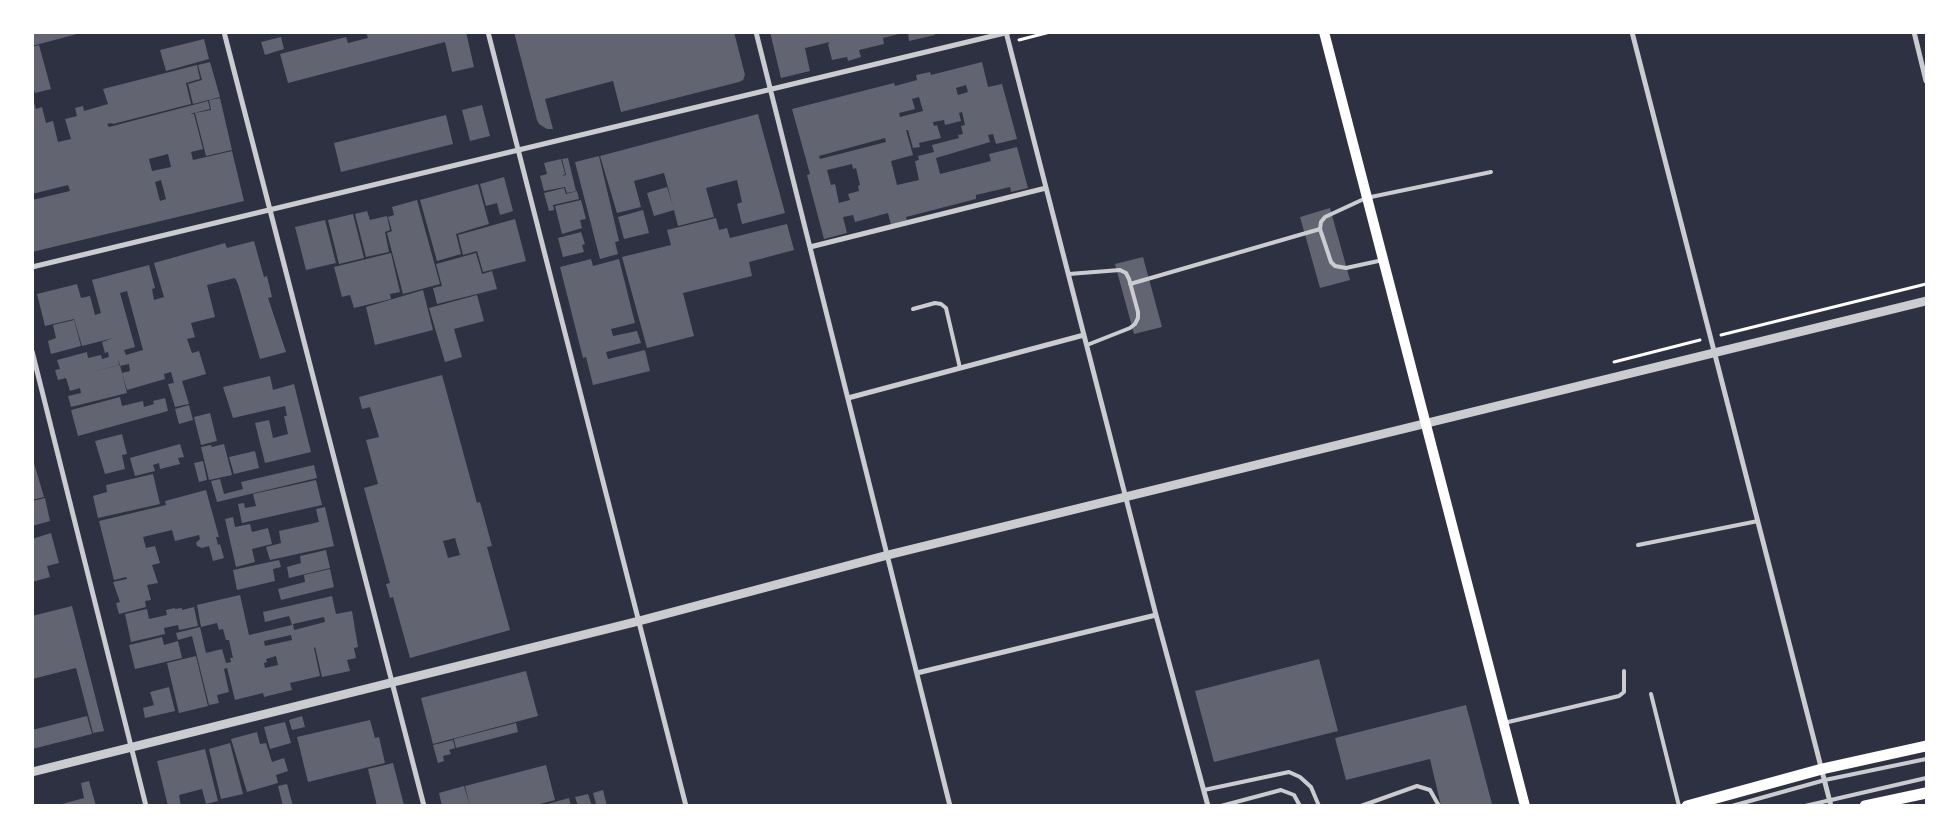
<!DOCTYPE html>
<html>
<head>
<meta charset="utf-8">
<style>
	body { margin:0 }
	#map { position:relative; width:1959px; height:838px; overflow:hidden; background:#2d3142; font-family:"Public Sans",sans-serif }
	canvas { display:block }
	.frame { position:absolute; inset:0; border:34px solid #fff; pointer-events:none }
</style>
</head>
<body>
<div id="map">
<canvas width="1959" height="838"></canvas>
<div class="frame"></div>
</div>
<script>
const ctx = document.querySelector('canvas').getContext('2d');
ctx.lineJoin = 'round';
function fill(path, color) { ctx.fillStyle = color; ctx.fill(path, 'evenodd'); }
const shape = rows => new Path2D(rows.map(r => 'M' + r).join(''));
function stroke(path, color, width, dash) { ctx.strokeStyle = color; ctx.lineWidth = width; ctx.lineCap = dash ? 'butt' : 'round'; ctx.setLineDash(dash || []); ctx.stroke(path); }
fill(shape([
	[32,32,81,32,81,33,32,46],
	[366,32,466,32,474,67,452,72,445,42,288,83,280,54,346,37,348,43,368,38],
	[514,32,734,32,745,75,743,80,739,82,621,112,613,81,545,99,553,129,547,129,539,124,537,120],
	[770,32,903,32,903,33,883,38,884,44,859,50,861,57,848,61,847,57,832,60,828,44,830,42,805,48,810,71,781,78],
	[908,32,934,32,935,35,909,41],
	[281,37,284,49,265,55,261,42],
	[204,39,209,59,166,71,160,50],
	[39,45,51,89,35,93,32,83,32,47],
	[210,62,220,97,193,104,188,84,202,80,198,65],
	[982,62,988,87,1002,84,1017,139,996,144,993,134,988,135,990,142,936,158,940,174,991,161,989,154,1017,147,1028,188,1011,192,1010,187,976,195,976,199,906,217,907,220,891,225,888,213,855,222,853,215,843,217,847,233,824,239,807,175,810,174,792,109,894,83,895,86,917,80,916,75,930,72,931,75],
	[966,85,968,92,958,95,956,88],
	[919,97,923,111,900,117,899,113,915,109,912,99],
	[962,112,965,125,961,126,963,134,958,135,959,138,932,145,934,152,918,156,919,160,915,161,919,180,897,185,891,161,913,155,906,130,908,130,913,148,920,147,919,143,941,138,937,125,934,126,933,122,944,120,945,125,961,121,959,113],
	[885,138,886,142,820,159,819,156],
	[852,164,853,169,856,168,860,185,858,186,859,191,848,194,850,200,839,203,835,184,831,185,827,170],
	[197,65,200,79,186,83,191,104,113,124,112,123,107,124,109,127,208,101,210,109,190,114,194,114,203,149,191,152,193,160,232,151,244,201,32,252,32,200,70,191,68,185,32,194,32,96,36,109,42,107,46,123,53,121,58,142,71,139,65,119,77,116,75,108,83,106,84,111,108,104,103,89],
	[168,154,171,167,152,171,149,159],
	[161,180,166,199,160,201,155,182],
	[220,98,232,150,206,156,195,113,211,110,209,100],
	[482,105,490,136,470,141,462,110],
	[758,114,785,213,742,224,737,204,742,202,737,180,706,188,714,217,678,226,674,210,654,216,647,193,667,187,673,206,664,173,634,181,641,207,617,213,600,156],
	[446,115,453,144,341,172,334,143],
	[599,156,619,241,615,242,618,254,600,259,575,162],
	[568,158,576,191,567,193,565,187,544,191,540,176,547,174,544,163,561,159,565,174,562,176,566,175,562,159],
	[504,177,513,211,500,215,497,203,486,206,480,184],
	[478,184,489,224,472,229,469,217,472,229,456,234,461,254,437,261,420,200],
	[564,188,566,194,577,191,579,199,553,205,554,210,549,211,544,193],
	[417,200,440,284,403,294,387,233,392,231,388,217,394,215,392,207],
	[581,200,586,219,580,220,582,228,562,234,555,206],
	[1330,208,1350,280,1320,288,1300,217],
	[643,210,649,233,624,239,618,217],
	[367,211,370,220,387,216,390,230,385,232,389,252,366,257,355,214],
	[353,214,364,258,339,264,328,220],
	[716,218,719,230,727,228,730,238,787,224,794,250,749,262,752,276,683,293,694,336,647,348,622,257,671,245,667,230],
	[515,219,526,261,483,272,477,251,463,255,458,235],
	[325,220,336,263,306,270,295,227],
	[581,232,585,244,582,245,584,252,563,257,558,238],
	[254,241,264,277,267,276,272,297,268,298,286,352,260,359,238,284,235,278,207,285,215,317,191,323,195,337,187,339,192,353,199,351,206,374,182,381,189,404,175,407,168,384,174,383,171,372,164,374,165,379,127,390,122,373,130,371,129,364,120,366,118,358,119,365,87,373,120,365,127,393,71,407,68,396,81,393,80,388,70,391,66,378,58,380,55,370,60,369,57,360,87,352,88,358,101,355,102,359,109,357,108,352,105,353,102,342,113,338,82,346,74,319,45,326,37,294,77,284,81,298,90,296,95,315,101,313,92,280,149,265,155,288,152,289,154,300,164,297,154,263,225,243,227,248],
	[127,291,143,350,126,355,124,350,135,347,120,293],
	[391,253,400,292,390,294,391,299,354,308,350,295,342,297,334,267],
	[476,253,482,274,492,271,497,289,437,304,433,288,442,286,436,264],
	[1143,257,1162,327,1134,334,1115,264],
	[591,259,593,266,619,259,635,323,611,329,613,336,637,331,641,343,606,352,608,359,645,350,650,371,593,385,586,357,583,358,560,267],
	[423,290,433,330,375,345,366,307],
	[477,295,484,321,454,329,462,357,445,362,429,308],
	[74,320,81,346,51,354,48,341,56,338,53,325],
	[442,375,477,503,480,502,492,546,487,547,510,630,410,658,393,597,390,598,386,584,390,583,364,488,378,484,366,440,379,437,370,407,362,409,359,397],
	[455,538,460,555,448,558,443,541],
	[270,376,273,390,294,384,311,452,265,463,255,423,269,420,273,438,288,434,284,416,287,416,285,406,233,418,223,387],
	[120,397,122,406,143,401,144,407,154,404,153,401,165,398,168,411,78,436,71,410],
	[189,405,193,420,179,424,175,409],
	[210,413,217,441,201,445,194,417],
	[122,434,127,454,122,455,125,469,105,474,95,441],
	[180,444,184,457,178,458,180,464,160,469,159,463,153,465,155,471,135,476,130,458],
	[224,444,232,475,209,480,201,447,211,445,212,447],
	[255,451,259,468,234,474,229,457],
	[32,456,44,497,32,500],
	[203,461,207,480,199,482,194,463],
	[314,465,317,478,217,502,211,481,220,479,224,494,243,489,241,482],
	[153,474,160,504,98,518,93,496,107,492,106,485],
	[316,480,322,505,242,523,238,504,244,503,245,508,256,506,253,494],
	[206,490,219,537,216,537,218,545,220,544,224,558,213,561,209,546,202,548,197,546,196,543,200,539,199,535,175,541,172,530,143,537,146,548,155,546,160,563,152,565,158,583,147,585,151,600,145,601,146,607,119,614,116,603,120,602,113,582,127,579,126,577,114,580,99,521,166,505,165,501],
	[45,498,50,521,32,526,32,501],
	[325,507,334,546,270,560,266,547,281,543,279,531,319,522,316,509],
	[233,517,235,527,250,524,252,532,268,528,272,544,252,549,255,562,236,567,225,519],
	[51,533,59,563,47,566,50,577,32,582,32,539],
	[326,550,330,568,289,578,287,567,301,563,300,556],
	[279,560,281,567,273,569,275,581,237,590,233,570],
	[330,569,334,587,281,600,278,589,305,582,304,575],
	[240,595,249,635,292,625,289,616,265,622,263,612,332,596,336,614,352,611,358,647,354,648,356,658,347,660,350,671,322,677,315,647,314,648,320,676,290,683,292,690,264,697,263,693,235,700,227,668,224,669,229,692,217,695,219,703,209,705,192,636,178,640,176,633,200,627,206,653,222,649,226,663,231,662,230,658,233,658,229,640,226,640,223,629,219,630,217,623,201,627,197,605],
	[324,617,325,622,294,630,293,624],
	[291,635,292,640,265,646,264,641],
	[276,656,278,665,265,668,264,663,267,662,266,659],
	[72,606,104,731,93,733,76,668,32,679,32,616],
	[194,607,198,626,179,630,178,625,164,628,165,634,131,642,125,614,147,609,149,619,167,615,166,610,175,608,175,609,182,608,182,610],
	[162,637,164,645,178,641,182,658,135,669,129,645],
	[196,656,208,706,179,713,167,663],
	[1319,659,1338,731,1214,762,1195,691],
	[526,671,538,716,433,744,421,698],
	[169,687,175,711,145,718,143,708,154,705,150,692],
	[1466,705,1492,804,1441,806,1430,759,1346,780,1335,738],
	[87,716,92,734,32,749,32,730],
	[302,716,305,727,292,730,289,720],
	[370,720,375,738,379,737,385,763,308,782,297,737],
	[285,722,291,743,270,749,264,727],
	[516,723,518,732,456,748,454,739],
	[257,732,260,744,266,743,272,762,284,758,288,771,276,775,278,783,247,792,231,739],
	[453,740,455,748,449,750,451,754,443,756,444,761,438,763,433,745],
	[230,743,243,794,221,799,209,749],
	[205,749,218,801,206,804,202,789,179,795,181,806,168,806,157,761],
	[393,763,404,805,377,806,368,769],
	[546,765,555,800,533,806,470,806,465,786],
	[89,781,96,806,62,806,62,804,84,798,81,783],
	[287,784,293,806,283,806,278,786],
	[464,786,470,806,442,806,439,793],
	[603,790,607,806,592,806,596,804,593,793],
	[588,794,592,806,578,806,575,797],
	[569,798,571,806,544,806,544,805]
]), '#626471');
stroke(shape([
	[1019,40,1050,32],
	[1721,335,1926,284],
	[1614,362,1700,340]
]), '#fff', 3);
stroke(shape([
	[1383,260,1346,268,1335,266,1331,262,1320,229,1321,222,1325,217,1366,198,1491,172],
	[1069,274,1120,270,1126,273,1129,279,1138,312,1138,318,1135,324,1130,328,1087,345],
	[1130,284,1320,229],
	[913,309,935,303,941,304,946,308,960,368],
	[1638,545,1758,521],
	[1651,694,1679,806],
	[1504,723,1619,696,1624,692,1624,671],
	[1204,790,1289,772,1300,777,1311,787,1319,806],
	[1221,806,1281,790,1294,795,1300,806],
	[1361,806,1417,786,1430,790,1439,806],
	[1732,806,1825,780,1926,759],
	[1805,806,1926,778]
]), '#caccd0', 4);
stroke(shape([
	[224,32,424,806],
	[488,32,686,806],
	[756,32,950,806],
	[1006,32,1156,615,1208,806],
	[1632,32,1831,806],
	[1914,32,1926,81],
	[810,247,1046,188],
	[32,267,1009,32],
	[32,351,146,806],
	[848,398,1084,335],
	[917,673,1156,615]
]), '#caccd0', 5);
stroke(shape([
	[32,772,639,621,888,555,1926,301]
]), '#caccd0', 9);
stroke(shape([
	[1324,32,1525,806]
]), '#fff', 10);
stroke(shape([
	[1687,806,1822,769,1926,746],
	[1865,806,1926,793]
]), '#fff', 11);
</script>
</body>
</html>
